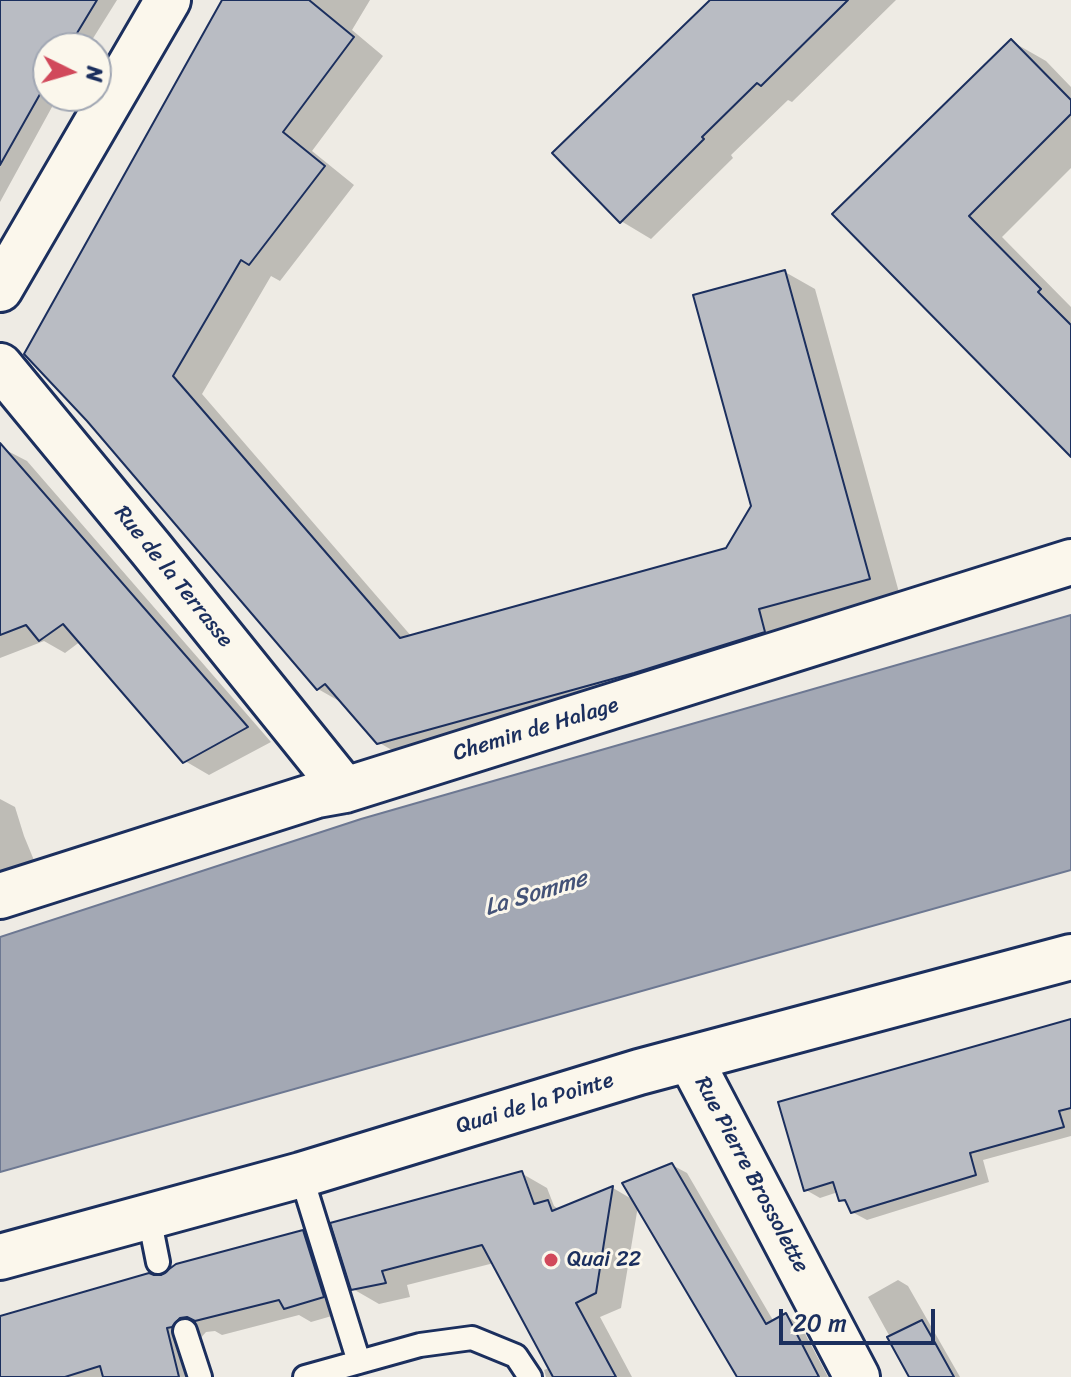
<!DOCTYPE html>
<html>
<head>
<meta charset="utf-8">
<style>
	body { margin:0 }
	#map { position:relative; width:1071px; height:1377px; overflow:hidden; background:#eeebe4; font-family:Sriracha,sans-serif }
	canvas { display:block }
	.north { position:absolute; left:32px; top:32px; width:80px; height:80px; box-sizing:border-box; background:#fbf7ec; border:2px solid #a1a7b3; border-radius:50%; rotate:95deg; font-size:22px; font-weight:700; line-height:32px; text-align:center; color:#1b2f5e }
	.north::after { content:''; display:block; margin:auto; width:28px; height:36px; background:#d1495b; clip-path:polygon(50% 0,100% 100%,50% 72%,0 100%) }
	.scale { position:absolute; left:779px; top:1309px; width:156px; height:36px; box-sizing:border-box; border:4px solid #1b2f5e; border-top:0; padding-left:10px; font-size:24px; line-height:28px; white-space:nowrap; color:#1b2f5e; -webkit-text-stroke:6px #fbf7ec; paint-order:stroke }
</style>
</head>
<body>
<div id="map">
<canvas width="1071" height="1377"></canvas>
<div class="north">N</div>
<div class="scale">20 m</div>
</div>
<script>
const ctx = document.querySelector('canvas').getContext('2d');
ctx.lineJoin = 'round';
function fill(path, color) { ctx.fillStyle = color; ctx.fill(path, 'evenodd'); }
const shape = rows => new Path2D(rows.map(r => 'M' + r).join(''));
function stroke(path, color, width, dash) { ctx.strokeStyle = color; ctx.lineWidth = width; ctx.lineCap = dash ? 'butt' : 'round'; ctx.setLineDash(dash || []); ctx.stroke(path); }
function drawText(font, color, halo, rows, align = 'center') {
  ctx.font = font + ' Sriracha,sans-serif'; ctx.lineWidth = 6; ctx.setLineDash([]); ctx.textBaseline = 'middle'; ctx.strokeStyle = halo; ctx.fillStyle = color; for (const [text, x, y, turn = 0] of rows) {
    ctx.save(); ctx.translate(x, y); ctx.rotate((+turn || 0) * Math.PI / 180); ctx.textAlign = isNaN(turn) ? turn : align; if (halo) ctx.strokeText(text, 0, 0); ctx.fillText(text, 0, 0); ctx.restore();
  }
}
const water = shape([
	[1071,615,1071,870,0,1172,0,937,361,819,1071,615]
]);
fill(water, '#a3a8b4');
stroke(water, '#6d7892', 2);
fill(shape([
	[12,0,117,0,87,48,48,48,48,96,58,96,0,202,0,15],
	[225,0,370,0,352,30,383,56,312,151,354,185,280,281,271,276,202,394,412,637,728,550,753,506,785,272,815,289,900,596,788,626,794,649,409,760,378,742,346,705,318,689,88,420],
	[713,0,896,0,792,102,788,100,731,155,733,158,651,239,621,221],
	[1011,41,1046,61,1071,87,1071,168,1002,237,1071,307,1071,450,835,214],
	[0,447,27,461,271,742,209,775,185,761,81,641,65,653,44,641,0,658],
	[0,799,15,807,24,836,38,870,0,885],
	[1071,1021,1071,1136,983,1160,989,1182,867,1220,852,1212,850,1205,841,1200,838,1192,820,1198,806,1190],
	[672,1165,687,1173,774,1322,786,1316,800,1324,828,1377,765,1377,638,1206,621,1308,600,1317,632,1377,546,1377,544,1370,550,1368,494,1263,407,1285,410,1297,379,1304,353,1289,521,1173,547,1188,554,1206,560,1210,613,1188,635,1201],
	[303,1232,329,1247,349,1311,311,1322,299,1315,222,1335,215,1331,206,1332,198,1341,200,1377,0,1377,0,1318,154,1277],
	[898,1280,908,1286,960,1377,912,1377,868,1297]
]), '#0003');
const building = shape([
	[0,0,97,0,68,48,48,48,48,80,0,165,0,0],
	[222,0,309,0,354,37,283,132,325,166,249,265,241,260,173,376,400,638,726,548,751,506,693,295,785,270,870,579,759,609,765,632,634,673,377,744,325,684,317,690,87,421,24,354,222,0],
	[710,0,848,0,761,86,757,83,702,137,704,139,620,223,552,153,710,0],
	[1011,39,1071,100,1071,114,969,216,1041,289,1038,292,1071,325,1071,457,832,214,1011,39],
	[0,443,248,727,183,763,63,624,39,641,26,625,0,635,0,443],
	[1071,1019,1071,1108,1059,1111,1064,1127,970,1153,976,1175,851,1213,845,1200,839,1201,833,1182,804,1191,778,1102,1071,1019],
	[672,1163,766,1324,786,1313,819,1377,737,1377,622,1183,672,1163],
	[522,1171,534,1204,548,1200,552,1211,613,1186,596,1293,576,1303,616,1377,553,1377,482,1245,382,1271,386,1283,351,1290,330,1223,522,1171],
	[303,1230,324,1297,284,1309,279,1300,195,1321,187,1317,180,1318,172,1327,167,1328,179,1377,103,1377,100,1366,65,1377,0,1377,0,1316,149,1273,154,1275,161,1275,176,1264,303,1230],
	[922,1320,934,1341,954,1377,909,1377,887,1337,922,1320]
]);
fill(building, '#b9bcc3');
stroke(building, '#1b2f5e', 2);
const service = shape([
	[301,1175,359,1362],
	[149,1217,158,1262],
	[185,1331,200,1377],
	[305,1377,420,1345,472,1338,516,1356,530,1377]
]);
const minor = shape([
	[0,289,168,0],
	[0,366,151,549,345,790],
	[0,896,317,795,345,790,1071,562],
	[690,1059,857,1377],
	[0,1257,301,1175,639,1072,1071,957]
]);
stroke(service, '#1b2f5e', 28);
stroke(minor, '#1b2f5e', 50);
stroke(service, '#fbf7ec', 22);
stroke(minor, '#fbf7ec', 44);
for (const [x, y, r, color] of [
	[551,1260,8,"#d1495b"]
]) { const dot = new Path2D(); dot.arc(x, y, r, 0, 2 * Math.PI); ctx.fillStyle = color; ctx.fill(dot); stroke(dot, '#fbf7ec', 3); }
drawText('22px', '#1b2f5e', '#fbf7ec', [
	["Rue de la Terrasse",173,577,51],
	["Chemin de Halage",536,730,-17],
	["Quai de la Pointe",535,1104,-17],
	["Rue Pierre Brossolette",751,1175,62]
]);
drawText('22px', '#1b2f5e', '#fbf7ec', [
	["Quai 22",567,1260]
], 'left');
drawText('italic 24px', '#445378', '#fbf7ec', [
	["La Somme",536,894,-17]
]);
</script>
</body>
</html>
